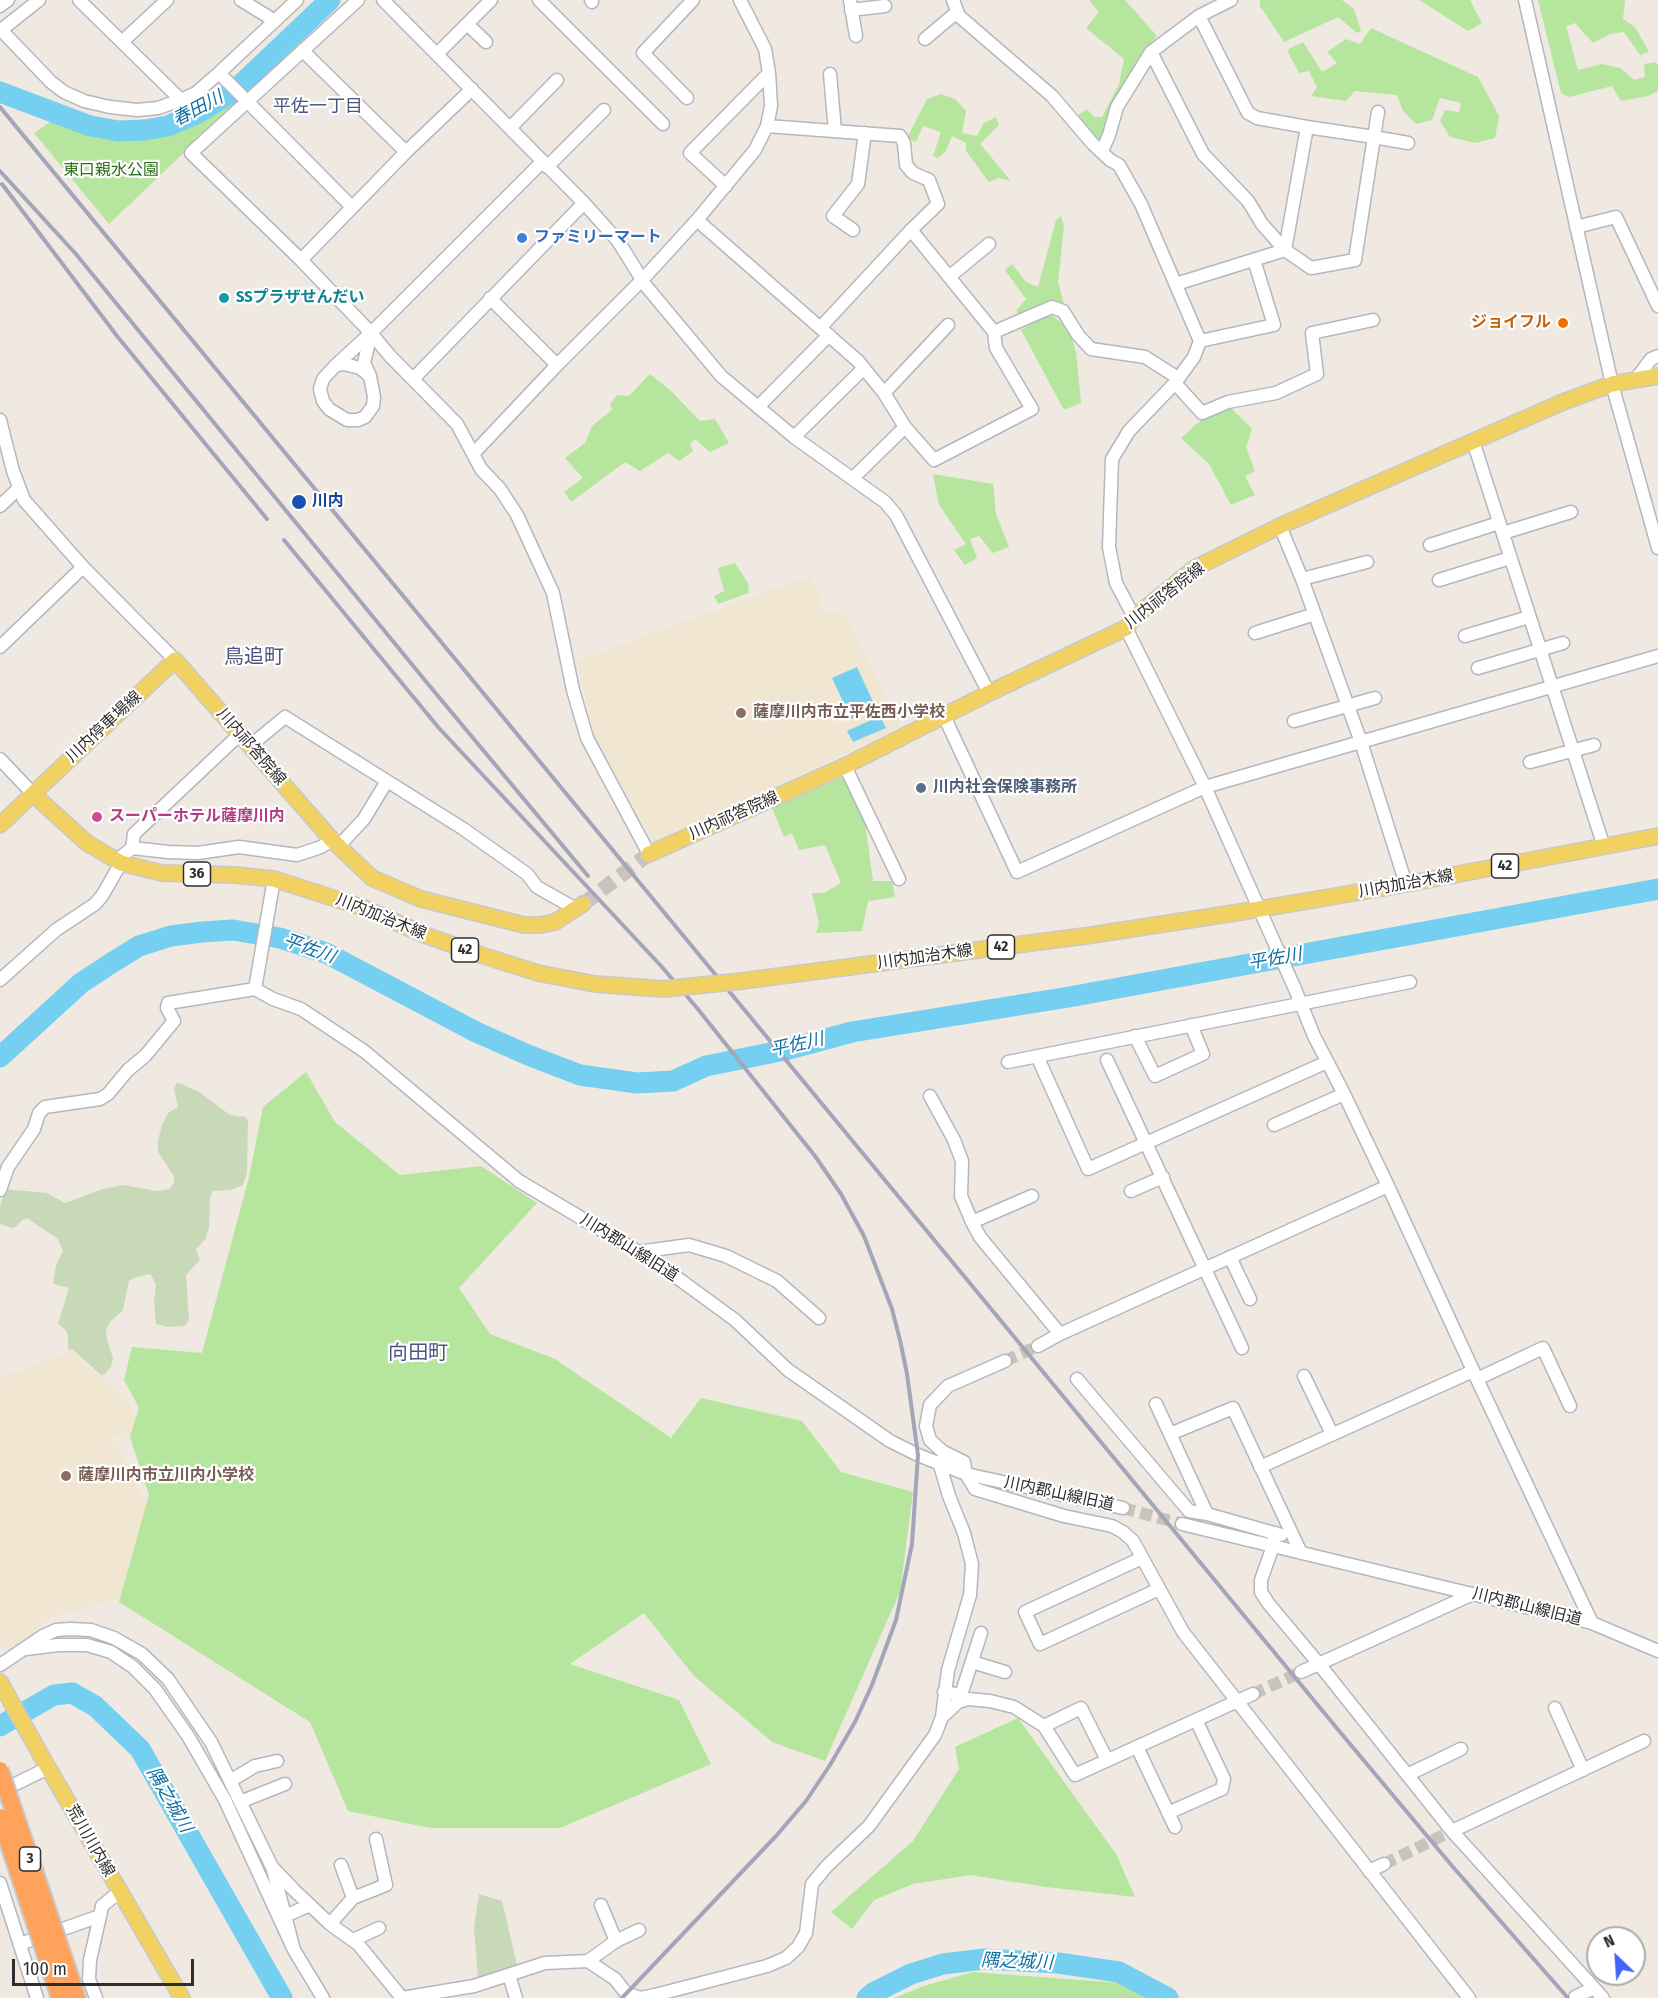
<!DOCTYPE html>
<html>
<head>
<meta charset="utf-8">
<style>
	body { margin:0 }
	#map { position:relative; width:1658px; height:1998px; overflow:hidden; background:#efe9e1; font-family:"Fira Sans Condensed",sans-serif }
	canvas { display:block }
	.north { position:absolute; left:1586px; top:1926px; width:60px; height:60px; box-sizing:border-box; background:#fff; border:2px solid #ababab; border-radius:50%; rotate:335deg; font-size:16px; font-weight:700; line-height:24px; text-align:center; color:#2e2e2e }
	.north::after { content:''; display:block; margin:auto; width:21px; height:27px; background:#4264fb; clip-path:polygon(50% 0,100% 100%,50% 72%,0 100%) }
	.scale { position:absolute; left:12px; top:1959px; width:182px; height:27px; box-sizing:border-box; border:3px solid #2e2e2e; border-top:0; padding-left:8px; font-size:18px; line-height:21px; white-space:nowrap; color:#2e2e2e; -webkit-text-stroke:4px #fff; paint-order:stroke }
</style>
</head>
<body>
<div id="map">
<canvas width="1658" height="1998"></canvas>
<div class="north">N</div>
<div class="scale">100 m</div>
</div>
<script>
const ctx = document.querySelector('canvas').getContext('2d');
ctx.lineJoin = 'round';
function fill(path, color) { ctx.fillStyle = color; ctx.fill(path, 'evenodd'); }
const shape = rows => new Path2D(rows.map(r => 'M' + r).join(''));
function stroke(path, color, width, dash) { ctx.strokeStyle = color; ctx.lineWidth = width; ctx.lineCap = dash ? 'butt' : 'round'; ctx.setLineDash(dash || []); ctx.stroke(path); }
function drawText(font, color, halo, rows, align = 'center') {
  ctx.font = font + ' "Fira Sans Condensed","Noto Sans JP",sans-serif'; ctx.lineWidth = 4.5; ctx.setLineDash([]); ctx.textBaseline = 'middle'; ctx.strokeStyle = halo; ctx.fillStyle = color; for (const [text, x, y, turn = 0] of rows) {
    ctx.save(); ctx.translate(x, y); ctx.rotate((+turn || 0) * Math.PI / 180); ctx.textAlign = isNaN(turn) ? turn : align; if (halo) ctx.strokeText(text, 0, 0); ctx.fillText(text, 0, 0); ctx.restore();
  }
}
fill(shape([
	[810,576,825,614,842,611,901,727,654,844,594,737,577,661],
	[71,1351,126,1398,145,1433,125,1441,122,1434,108,1440,110,1444,115,1442,149,1508,134,1593,66,1614,62,1613,49,1618,20,1644,10,1649,0,1648,0,1378]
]), '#f0e6d1');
fill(shape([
	[1089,0,1125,0,1157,36,1138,59,1112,105,1099,143,1077,116,1087,109,1094,117,1102,117,1119,84,1124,59,1086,28,1099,12],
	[1260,0,1342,0,1354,9,1361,31,1357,33,1338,17,1284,42,1260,6],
	[1419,0,1470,0,1482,23,1468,31],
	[1538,0,1625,0,1623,19,1635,27,1649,52,1640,55,1624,32,1610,34,1593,43,1575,23,1566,26,1578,70,1602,64,1620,68,1634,80,1645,77,1644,64,1655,62,1658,65,1658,91,1648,96,1621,101,1612,86,1569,97,1561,93],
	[1371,28,1478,77,1499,116,1495,138,1475,143,1450,137,1440,121,1445,110,1459,112,1461,103,1440,98,1432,120,1416,124,1403,111,1397,95,1355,91,1346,101,1311,96,1317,87,1309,71,1299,73,1287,50,1303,42,1322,72,1337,63,1327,52,1346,39,1360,44],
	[941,94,955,99,966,111,962,133,977,136,984,123,996,117,999,125,980,144,1011,181,998,178,989,182,966,151,966,143,952,136,946,151,938,158,933,156,941,132,923,126,916,142,907,138,927,99],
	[232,97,235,99,235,104,109,224,34,133,54,119,99,133,121,136,148,136,171,131,196,122,215,111],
	[1061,216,1064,227,1058,282,1064,305,1035,306,1019,315,1016,311,1026,299,1005,270,1012,264,1026,282,1038,287,1056,220],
	[1053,316,1069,329,1076,352,1081,403,1064,410,1021,330,1043,317],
	[650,374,671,391,700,421,715,419,729,443,710,452,695,439,690,444,693,451,679,461,668,453,640,471,625,462,571,502,564,492,583,478,565,458,585,443,592,426,612,410,610,404,617,395,629,396],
	[1231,408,1252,429,1246,447,1255,471,1245,476,1255,495,1231,505,1209,464,1181,438,1200,421],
	[933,474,993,484,996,514,1009,547,993,553,979,536,970,539,977,558,965,565,954,550,966,544,939,505],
	[735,563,748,583,749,593,718,604,714,596,724,591,718,568],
	[844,775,865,822,873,881,892,881,895,897,868,901,862,931,816,933,819,923,812,893,824,893,841,883,825,845,799,850,792,833,784,837,772,808],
	[306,1072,335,1122,400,1175,481,1166,537,1203,459,1288,490,1334,555,1359,671,1438,701,1398,802,1421,841,1472,913,1492,900,1592,825,1761,772,1742,693,1675,644,1613,570,1664,679,1700,711,1764,560,1828,430,1828,348,1811,310,1722,119,1602,149,1495,130,1437,139,1408,124,1380,132,1347,202,1353,249,1177,263,1107],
	[1018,1718,1116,1854,1135,1897,1046,1887,971,1875,913,1884,874,1900,852,1929,831,1912,913,1841,959,1769,955,1747],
	[973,1972,1121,1983,1146,1998,894,1998,924,1986]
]), '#b6e59e');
fill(shape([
	[177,1082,199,1092,230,1115,246,1117,248,1121,247,1173,243,1185,230,1190,213,1191,210,1197,209,1227,206,1238,196,1250,200,1260,186,1275,189,1321,184,1326,168,1327,156,1324,154,1301,156,1284,150,1274,134,1278,129,1281,123,1310,110,1322,106,1330,107,1340,113,1358,111,1367,102,1376,72,1349,68,1350,68,1335,65,1329,58,1324,69,1288,53,1284,56,1265,63,1251,58,1239,27,1218,22,1220,16,1227,12,1228,0,1224,0,1207,4,1189,47,1193,65,1203,103,1189,123,1185,156,1191,169,1189,174,1183,174,1176,158,1152,158,1140,162,1125,168,1113,178,1107,174,1089],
	[479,1894,502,1901,517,1965,478,1977,474,1928]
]), '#c8d9b8');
fill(shape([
	[857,667,876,708,851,719,832,678],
	[880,716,886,728,853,742,847,731]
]), '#75cff0');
stroke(shape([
	[0,92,90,126,119,131,144,130,168,126,196,114,234,91,330,0],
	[0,1057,81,983,113,962,139,946,171,936,202,932,233,930,280,938,326,953,476,1032,528,1055,580,1075,637,1083,673,1081,706,1066,785,1050,852,1032,1069,997,1658,889],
	[0,1726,54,1695,72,1693,95,1706,140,1749,282,1998],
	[867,1998,873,1993,911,1974,943,1964,984,1959,1058,1963,1119,1972,1168,1998]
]), '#75cff0', 21);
stroke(shape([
	[1005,1361,1038,1346],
	[1123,1508,1182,1524],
	[1253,1694,1301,1672],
	[1384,1864,1452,1831]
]), '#c8c4bd', 12, [12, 6]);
stroke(shape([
	[583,904,649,854]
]), '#c8c4bd', 15, [15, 8]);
const minor = shape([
	[39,0,1,30,51,82,64,92,84,101,110,107,137,110,158,108,181,100,196,93,219,73,297,0],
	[79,0,181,100],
	[241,0,275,21],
	[358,0,191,153,301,260,371,333,390,356,457,424,481,469,500,489,517,515,553,593,573,690,587,738,649,854],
	[383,0,584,203,618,241,646,286,721,376,794,437,885,502,896,515,989,693],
	[539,0,663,124],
	[591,0,592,2],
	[850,0,856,36],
	[953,0,959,16,1052,96,1093,144,1110,160,1119,165,1141,204,1200,341,1194,357,1175,383,1129,431,1112,459,1109,547,1116,583,1134,617],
	[1525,0,1612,384,1658,548],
	[0,6,8,0],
	[851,10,885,6],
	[1199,16,1248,113,1257,118,1307,127],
	[467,24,486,42],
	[925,39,957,12],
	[123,41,167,0],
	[303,51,406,152],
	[1151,52,1203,154,1248,201,1262,224,1285,250,1176,284],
	[438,53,491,0],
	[219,73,352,207],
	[830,74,835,131],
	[687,98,643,53,693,0],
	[1378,112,1374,137,1355,260,1311,268,1285,250,1307,127,1374,137,1408,143],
	[767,126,900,136,904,143,906,165,913,173,929,180,938,204,911,230,821,327],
	[510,128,557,80],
	[1102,151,1109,135,1117,107,1151,52,1199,16,1231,0],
	[547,167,604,110],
	[726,186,690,153,769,73],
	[697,220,858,361,884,393,905,427,934,460,1032,409,996,348,994,332,911,230],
	[1576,227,1616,217,1658,306],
	[853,230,833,216,858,184,865,133],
	[301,260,406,152,472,89],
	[949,277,989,244],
	[490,298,557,365],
	[994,332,1052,307,1063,311,1078,335,1091,349,1145,357,1178,378],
	[371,333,542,162],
	[1200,341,1274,325,1254,260],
	[336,365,371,333,364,363,370,376,374,397,373,406,365,417,358,420,347,420,329,409,323,401,320,389,323,379,336,365,344,364,360,368,370,376],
	[413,379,584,203],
	[1636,379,1651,359,1658,356],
	[1175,383,1202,413,1228,402,1276,393,1317,374,1312,333,1373,320],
	[884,393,948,325],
	[758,407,829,335],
	[0,420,13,471,24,500,83,567,175,660],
	[794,437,864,368],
	[1473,441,1604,847],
	[473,454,557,365,643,279,697,220,755,150,767,126,771,106,769,73,765,49,740,0],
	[853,478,905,427],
	[0,506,19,488],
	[1280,526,1302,579,1361,742,1406,884],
	[1503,533,1571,512],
	[1430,545,1499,523],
	[1302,579,1367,562],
	[1439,580,1510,558],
	[1126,628,1205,787,1295,989,1314,1036,1344,1094,1388,1186,1477,1379,1592,1623],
	[1255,633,1315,614],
	[1465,636,1529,617],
	[0,647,83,567],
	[1478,668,1563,643],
	[944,716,1017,872,1205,787,1658,656],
	[1294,721,1375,698],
	[250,746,285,717,462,828,527,874,537,887,576,909],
	[0,759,33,794],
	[1530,762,1594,745],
	[845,766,899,879],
	[338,847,364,819,387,781],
	[132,848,168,852,198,853,239,847,297,855,321,847,332,840],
	[116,861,132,848,134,834,239,735],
	[0,980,56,930,95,904,102,896,121,863],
	[255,989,273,999,301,1009,364,1051,519,1181,657,1263,735,1320,788,1370,890,1441,918,1455,966,1474,1123,1508],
	[255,989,274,879],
	[1135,1036,1155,1076,1203,1054,1191,1025],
	[1037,1056,1088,1169,1327,1062],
	[1107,1060,1242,1348],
	[1008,1062,1410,982],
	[930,1096,954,1140,962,1161,961,1196,972,1222],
	[1274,1125,1344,1094],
	[0,1190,8,1167,34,1129,39,1113,45,1107,100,1099,108,1094,128,1070,145,1056,174,1021,167,1008,168,1003,255,989],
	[1131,1191,1163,1177],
	[1032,1196,972,1222,980,1237,1060,1334],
	[638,1252,689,1245,726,1256,777,1281,819,1318],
	[1230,1257,1250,1299],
	[1038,1346,1060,1334,1388,1186],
	[1005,1361,948,1386,930,1405,926,1426,930,1440,942,1451,964,1462,966,1474,975,1489,1064,1516,1112,1526,1123,1532,1133,1541,1183,1632,1469,1998],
	[1304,1376,1332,1434],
	[1077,1379,1189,1511,1207,1514],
	[1477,1379,1543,1348,1570,1406],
	[1156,1404,1170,1434,1233,1408,1301,1553],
	[1170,1434,1207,1514,1281,1535],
	[1260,1467,1473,1371],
	[1182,1524,1592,1623,1658,1651],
	[1275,1533,1273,1546,1261,1580,1261,1592,1268,1603,1319,1664,1452,1831,1603,1998],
	[1142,1558,1025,1612,1040,1644,1159,1589],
	[26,1649,58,1645,87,1645,111,1652,133,1667,155,1689,188,1736,225,1800,294,1950,273,1870],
	[972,1662,1005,1672],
	[0,1665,43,1636,56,1630,70,1629,91,1630,114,1638,142,1654,168,1679,211,1742,272,1867,295,1891,330,1924,358,1944,402,1998,474,1986,545,1963,588,1961,615,1979,626,1993,640,1998,655,1995,767,1966,786,1958,798,1947,806,1933,812,1884,827,1866,869,1826,935,1735,942,1717,948,1670,970,1595,972,1564,964,1533,949,1496,939,1462],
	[1301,1672,1473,1594],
	[944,1692,961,1695,981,1633],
	[1555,1708,1583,1770],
	[942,1717,958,1702,968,1699,990,1701,1014,1707,1044,1726,1075,1775,1253,1694],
	[1044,1726,1081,1708,1107,1760],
	[1137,1747,1175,1827],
	[1407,1775,1461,1749],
	[230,1781,255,1766,277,1761],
	[1,1791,48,1768],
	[240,1802,285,1784],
	[1168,1813,1222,1789,1224,1779,1196,1720],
	[1452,1831,1644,1741],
	[1369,1871,1384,1864],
	[0,1883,37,1998],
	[353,1898,386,1885,376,1839],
	[601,1905,616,1941],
	[285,1916,310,1905],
	[330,1924,353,1898,341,1865],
	[353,1940,379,1928],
	[20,1944,100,1916,102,1906,119,1892],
	[294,1950,323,1998],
	[588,1961,616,1941,639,1930],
	[509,1975,516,1998],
	[1575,1997,1594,1988],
	[96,1998,89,1979,90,1960,100,1916]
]);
const major = shape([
	[33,794,87,843,121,863,162,873,235,875,274,879,364,908,425,935,481,955,538,973,595,984,664,989],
	[0,825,175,660,332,840,372,878,421,899,524,925,540,925,555,922,583,904],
	[649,854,845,766,989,693,1126,628,1134,617,1195,568,1280,526,1563,402,1612,384,1658,376],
	[742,981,1092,935,1260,909,1406,884,1658,836],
	[0,1682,43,1759,182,1998]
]);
const highway = shape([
	[60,1947,77,1998],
	[45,1953,60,1998]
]);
stroke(minor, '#b4b7c1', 15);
stroke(major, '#c9c9c9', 18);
stroke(highway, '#c9c9c9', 20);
stroke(minor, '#fff', 12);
stroke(major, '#f2d163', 15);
stroke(highway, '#ffa35c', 16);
stroke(shape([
	[0,107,1340,1732,1453,1867,1568,1998],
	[0,171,75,253,428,684,588,876],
	[2,184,117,336,267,519],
	[284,540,438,727,662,967,697,1008,815,1156,841,1194,864,1236,892,1309,900,1340,907,1374,918,1455,912,1544,896,1620,872,1685,855,1722,830,1765,806,1801,776,1836,622,1998]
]), '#a3a6b8', 4);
const majorBridge = shape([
	[664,989,742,981]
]);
const highwayBridge = shape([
	[0,1770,60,1947],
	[0,1817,45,1953]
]);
stroke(majorBridge, '#c9c9c9', 18, []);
stroke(highwayBridge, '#c9c9c9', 20, []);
stroke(majorBridge, '#f2d163', 15);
stroke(highwayBridge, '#ffa35c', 16);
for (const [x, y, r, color] of [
	[522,238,6,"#3f7fe0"],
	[224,298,6,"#0f9aa8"],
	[1563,323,6,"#e8710a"],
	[299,502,8,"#1a4fb4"],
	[741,713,6,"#8d6e63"],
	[921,788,6,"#5c6f8a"],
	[97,817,6,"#d1479c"],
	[66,1476,6,"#8d6e63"]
]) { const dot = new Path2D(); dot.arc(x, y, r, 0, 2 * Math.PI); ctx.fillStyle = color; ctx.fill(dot); stroke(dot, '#fff', 2); }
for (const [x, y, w] of [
	[1505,866,27],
	[197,874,27],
	[1001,947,27],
	[465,950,27],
	[30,1859,21]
]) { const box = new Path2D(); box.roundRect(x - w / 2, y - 12, w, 24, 4.5); ctx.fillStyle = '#fff'; ctx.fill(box); stroke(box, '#2e2e2e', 1.5); }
drawText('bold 15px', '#2e2e2e', null, [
	["42",1505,866],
	["36",197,874],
	["42",1001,947],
	["42",465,950],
	["3",30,1859]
]);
drawText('16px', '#2c6e1b', '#fff', [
	["東口親水公園",111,171]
]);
drawText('bold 16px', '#366cbe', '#fff', [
	["ファミリーマート",534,238]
], 'left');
drawText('bold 16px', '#0d838f', '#fff', [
	["SSプラザせんだい",236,298]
], 'left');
drawText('bold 16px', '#c56008', '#fff', [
	["ジョイフル",1551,323]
], 'right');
drawText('bold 16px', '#164399', '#fff', [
	["川内",312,502]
], 'left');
drawText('16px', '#2e2e2e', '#fff', [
	["川内祁答院線",1165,596,-38],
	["川内停車場線",104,727,-43],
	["川内祁答院線",251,747,49],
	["川内祁答院線",734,816,-24],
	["川内加治木線",1406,884,-10],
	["川内加治木線",381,917,22],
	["川内加治木線",925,957,-8],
	["川内郡山線旧道",629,1248,32],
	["川内郡山線旧道",1059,1494,12],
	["川内郡山線旧道",1527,1607,14],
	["荒川川内線",90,1841,60]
]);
drawText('bold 16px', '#785e54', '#fff', [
	["薩摩川内市立平佐西小学校",753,713],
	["薩摩川内市立川内小学校",78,1476]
], 'left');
drawText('bold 16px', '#4e5e75', '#fff', [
	["川内社会保険事務所",933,788]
], 'left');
drawText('bold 16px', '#b23c85', '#fff', [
	["スーパーホテル薩摩川内",109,817]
], 'left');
drawText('18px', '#4d5680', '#fff', [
	["平佐一丁目",318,107]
]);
drawText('italic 18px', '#0d6fa3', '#fff', [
	["春田川",198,109,-28],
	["平佐川",309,949,20],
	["平佐川",1275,959,-10],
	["平佐川",797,1045,-13],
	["隅之城川",169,1800,60],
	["隅之城川",1017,1962,2]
]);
drawText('20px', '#4d5680', '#fff', [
	["鳥追町",254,657],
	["向田町",418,1353]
]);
</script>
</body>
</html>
